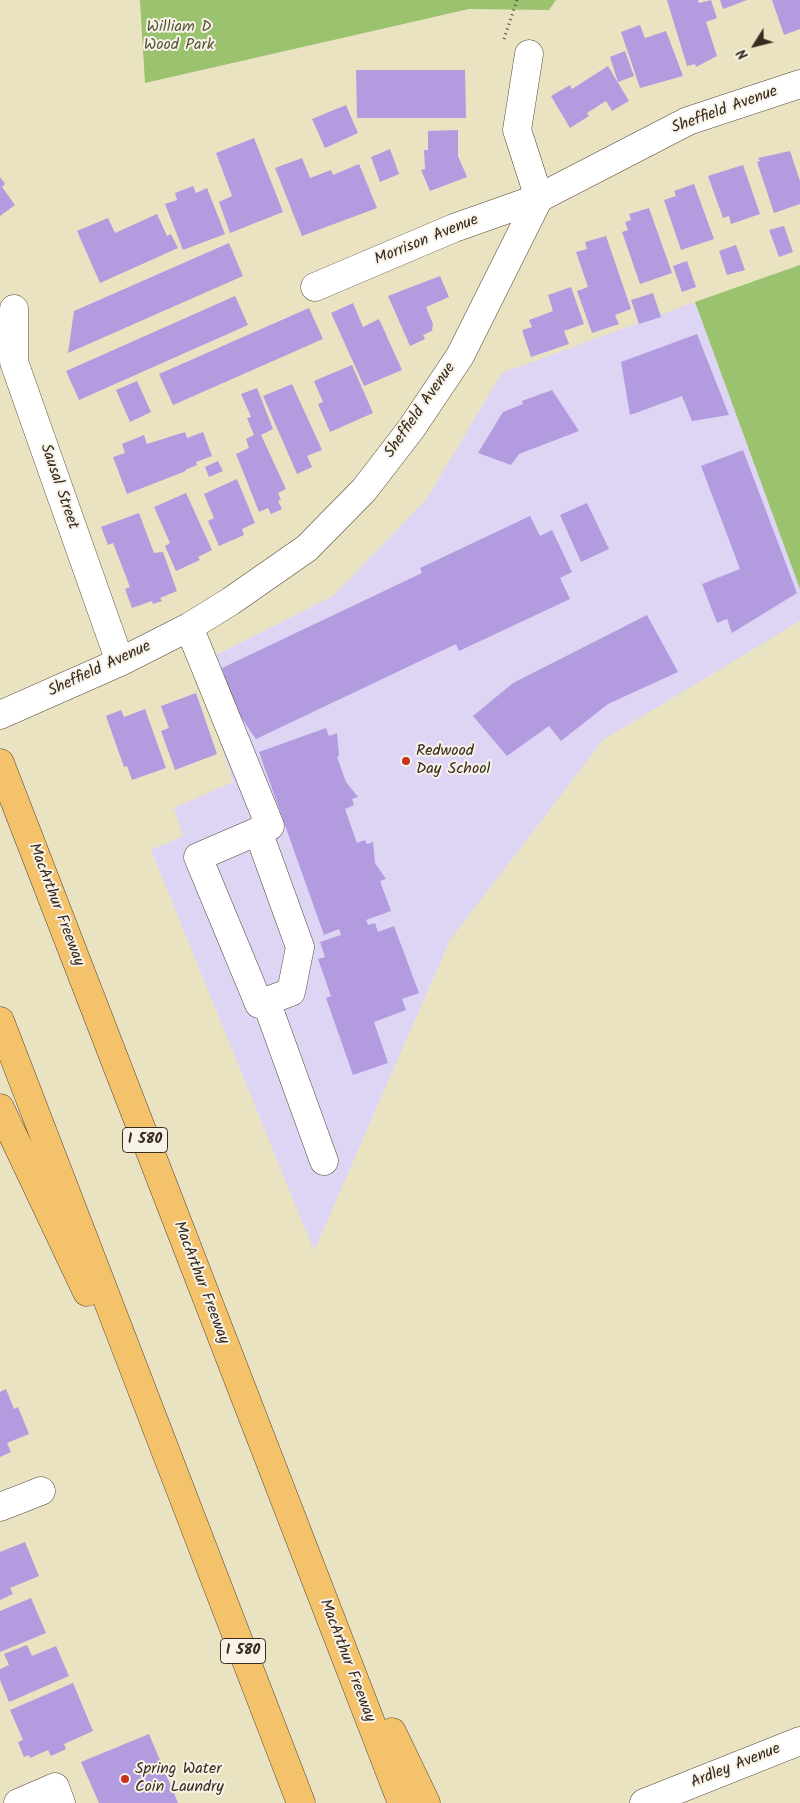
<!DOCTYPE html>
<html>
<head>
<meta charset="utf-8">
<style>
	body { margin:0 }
	#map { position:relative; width:800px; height:1803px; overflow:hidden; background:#eae3c2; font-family:Kalam,sans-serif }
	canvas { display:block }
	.north { position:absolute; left:730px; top:20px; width:50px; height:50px; -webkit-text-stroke:4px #f7f3e8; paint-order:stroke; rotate:234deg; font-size:14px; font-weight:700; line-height:20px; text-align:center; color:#3b2a1e }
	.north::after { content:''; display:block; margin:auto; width:18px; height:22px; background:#3b2a1e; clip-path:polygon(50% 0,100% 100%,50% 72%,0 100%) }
</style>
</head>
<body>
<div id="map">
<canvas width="800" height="1803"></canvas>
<div class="north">N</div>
</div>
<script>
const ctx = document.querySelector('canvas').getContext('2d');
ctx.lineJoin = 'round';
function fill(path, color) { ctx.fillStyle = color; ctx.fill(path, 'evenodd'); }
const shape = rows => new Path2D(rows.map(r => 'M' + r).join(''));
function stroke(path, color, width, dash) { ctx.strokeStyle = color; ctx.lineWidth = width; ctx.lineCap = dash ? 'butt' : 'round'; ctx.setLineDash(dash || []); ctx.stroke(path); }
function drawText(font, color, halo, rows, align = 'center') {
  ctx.font = font + ' Kalam,sans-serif'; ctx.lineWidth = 4; ctx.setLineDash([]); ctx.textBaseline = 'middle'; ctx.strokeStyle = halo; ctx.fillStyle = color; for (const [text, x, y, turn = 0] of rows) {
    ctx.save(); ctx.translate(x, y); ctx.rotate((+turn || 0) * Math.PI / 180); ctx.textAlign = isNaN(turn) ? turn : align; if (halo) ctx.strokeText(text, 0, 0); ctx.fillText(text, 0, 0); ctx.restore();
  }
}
fill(shape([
	[695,302,800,589,800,621,603,740,450,940,314,1251,151,850,183,836,174,808,233,782,196,665,333,596,426,500,502,373]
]), '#ded5f5');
fill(shape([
	[140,0,556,0,549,10,469,9,145,83],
	[800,265,800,589,695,302]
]), '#9bc26e');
fill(shape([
	[667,0,698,0,699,3,711,0,717,18,706,22,717,56,696,67,695,64,687,66],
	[720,0,747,0,723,9],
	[772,0,800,0,800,29,784,35],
	[640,25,645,38,666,31,683,76,640,88,621,32],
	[625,51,634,76,618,82,610,57],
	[608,66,629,101,612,111,606,101,587,113,589,116,570,128,551,96,570,85,572,89],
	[356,70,465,70,466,118,357,118],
	[346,105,358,133,325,148,312,119],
	[458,130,458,156,467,177,430,191,421,170,425,169,424,150,428,150,428,131],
	[254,138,283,212,230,233,219,202,232,196,216,153],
	[390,149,399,174,380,182,371,157],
	[790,151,800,181,800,204,774,213,757,162,760,161,758,158],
	[302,158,310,178,331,170,333,175,359,164,377,208,302,236,275,168],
	[743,165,760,214,731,224,729,216,723,218,708,176],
	[0,177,5,184,2,187,15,205,0,216],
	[694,184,714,239,681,250,664,200,676,196,674,191],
	[193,186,196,193,207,188,225,234,183,250,165,204,177,200,175,193],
	[649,208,672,273,640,284,622,232,628,230,625,222,631,220,629,214],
	[157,214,167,236,171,234,178,248,100,283,77,231,108,218,115,233],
	[784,226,793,252,779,257,769,230],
	[606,236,631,309,615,315,619,324,592,333,577,291,588,287,576,252,587,249,585,242],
	[229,243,243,276,68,353,74,311],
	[736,245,745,270,727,275,719,251],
	[687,261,696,287,682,292,673,266],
	[440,276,449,297,426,307,433,324,432,331,423,335,425,339,410,346,388,296],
	[571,287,584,324,564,331,569,344,531,357,522,330,532,327,529,320,553,311,548,295],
	[653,293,661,317,639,324,631,300],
	[235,296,248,325,79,400,66,371],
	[353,303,363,327,379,319,402,370,364,386,331,313],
	[309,308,323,339,173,405,159,374],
	[697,334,729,415,692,421,682,396,630,415,621,362],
	[352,365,373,413,330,432,318,404,323,402,314,381],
	[137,381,151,412,130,422,116,390],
	[292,384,322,450,307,456,312,467,297,474,263,396],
	[257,388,273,429,261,435,286,489,278,493,281,500,278,501,282,509,271,514,268,508,259,512,236,454,249,448,246,439,254,435,247,418,251,417,241,394],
	[552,390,579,431,519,454,511,465,478,453,503,412,523,404,522,401],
	[185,432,187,438,203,432,212,456,196,462,197,465,185,470,186,471,127,494,113,457,125,453,122,444,144,435,147,444],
	[743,450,797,593,732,633,727,619,717,623,702,584,740,569,701,466],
	[218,461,223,471,209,477,205,467],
	[237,479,255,523,242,529,244,535,219,546,208,521,214,518,204,494],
	[186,493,212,550,198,557,200,560,176,571,165,546,170,543,154,507],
	[587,503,609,549,581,562,560,515],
	[139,513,154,553,163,552,177,591,160,598,162,601,153,604,152,601,132,608,125,589,130,587,113,543,108,545,101,527],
	[530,516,540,536,552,530,572,572,560,578,570,599,459,651,456,644,256,739,234,707,222,668,422,573,420,568],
	[647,615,678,672,608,704,561,741,549,726,507,756,473,716,513,683],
	[196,693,217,754,175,770,161,731,169,728,161,706],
	[145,709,166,768,132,780,127,766,124,767,106,716,121,710,124,717],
	[326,728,329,736,337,733,339,756,337,757,346,782,358,797,352,799,354,805,345,809,357,843,365,840,367,844,373,842,375,863,386,879,380,881,391,911,366,920,368,925,375,923,378,932,394,926,419,993,402,999,406,1010,374,1022,388,1063,353,1075,326,998,331,996,318,959,325,957,320,942,341,935,339,929,324,935,259,752],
	[6,1389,14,1409,18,1407,29,1434,7,1443,11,1452,0,1457,0,1392],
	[25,1542,39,1576,10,1588,13,1594,0,1600,0,1552],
	[31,1598,46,1633,0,1652,0,1611],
	[27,1645,32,1656,56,1646,69,1676,9,1702,0,1680,0,1669,9,1665,4,1654],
	[73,1683,93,1731,64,1744,66,1749,51,1756,48,1750,30,1758,29,1755,24,1757,18,1742,23,1740,10,1710],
	[149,1734,178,1803,99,1803,81,1762]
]), '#b39bdf');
const minor = shape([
	[315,287,454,228,539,198,517,130,529,54],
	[14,309,14,362,120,662],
	[189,627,270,826,198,857,259,1004,291,992,300,947,258,831],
	[0,715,120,662,189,627,231,601,307,548,364,490,411,429,460,356,539,198,688,121,800,84],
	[266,1001,324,1161],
	[0,1507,41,1491],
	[18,1803,55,1787,61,1803],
	[644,1803,800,1741]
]);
const highway = shape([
	[0,763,402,1803],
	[0,1021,301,1803],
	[0,1108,87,1292],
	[392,1732,426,1803]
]);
stroke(minor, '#554637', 29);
stroke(highway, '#554637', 29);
stroke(shape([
	[504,39,517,0]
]), '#554637', 3, [1, 4]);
stroke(minor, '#fff', 28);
stroke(highway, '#f3c26a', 28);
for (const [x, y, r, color] of [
	[406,761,5,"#c8321e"],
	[125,1779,5,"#c8321e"]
]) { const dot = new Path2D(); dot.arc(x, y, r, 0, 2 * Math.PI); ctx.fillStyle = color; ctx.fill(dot); stroke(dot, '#f7f3e8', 2); }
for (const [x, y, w] of [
	[145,1140,45],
	[243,1651,45]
]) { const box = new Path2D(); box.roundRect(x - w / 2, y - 12.5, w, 25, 4); ctx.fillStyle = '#f7f3e8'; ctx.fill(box); stroke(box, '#3b2a1e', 1); }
drawText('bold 15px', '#3b2a1e', null, [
	["I 580",145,1140],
	["I 580",243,1651]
]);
drawText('16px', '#585836', '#f7f3e8', [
	["William D",179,28],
	["Wood Park",179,46]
]);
drawText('16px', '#3b2a1e', '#f7f3e8', [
	["Sheffield Avenue",725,111,-20],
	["Morrison Avenue",427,241,-22],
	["Sheffield Avenue",421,411,-55],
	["Sausal Street",58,487,71],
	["Sheffield Avenue",100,670,-25],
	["MacArthur Freeway",55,905,69],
	["MacArthur Freeway",200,1283,69],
	["MacArthur Freeway",346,1661,69],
	["Ardley Avenue",736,1767,-22]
]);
drawText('16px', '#3b2a1e', '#f7f3e8', [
	["Redwood",416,752],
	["Day School",416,770],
	["Spring Water",135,1770],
	["Coin Laundry",135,1788]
], 'left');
</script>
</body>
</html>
